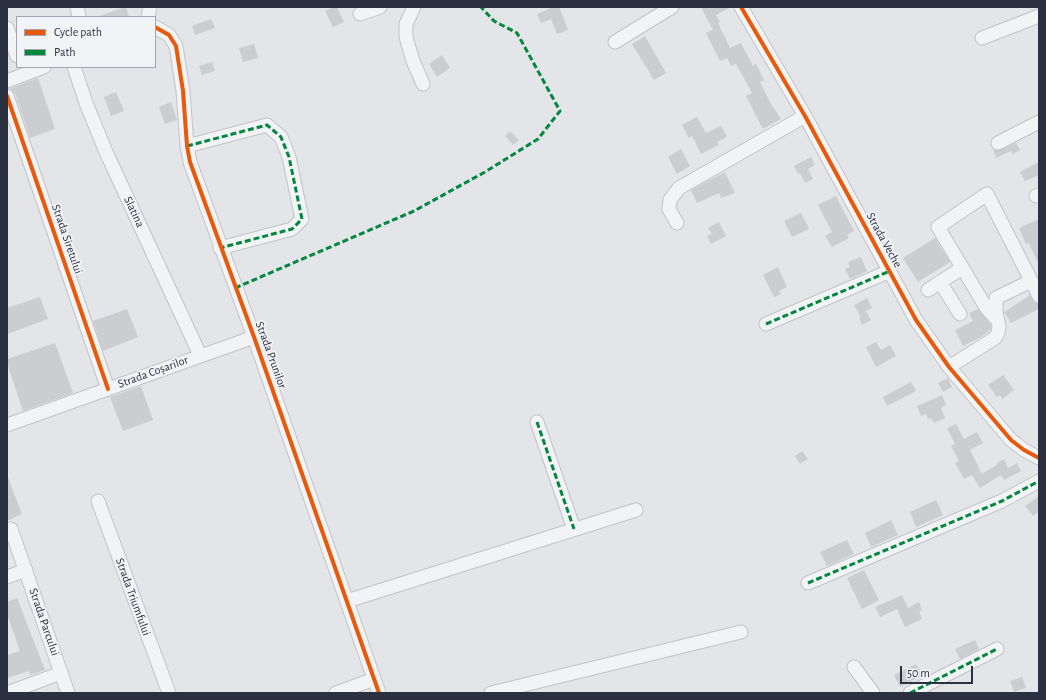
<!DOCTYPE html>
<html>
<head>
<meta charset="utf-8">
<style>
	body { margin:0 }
	#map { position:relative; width:1046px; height:700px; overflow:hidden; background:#e3e5e8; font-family:"Alegreya Sans",sans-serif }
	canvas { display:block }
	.frame { position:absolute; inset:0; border:8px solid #2b3140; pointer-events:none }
	.legend { position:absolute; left:16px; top:16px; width:140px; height:52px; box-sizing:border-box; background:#f1f3f7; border:1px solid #a2a5ae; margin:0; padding:5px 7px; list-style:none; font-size:12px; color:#2b3140 }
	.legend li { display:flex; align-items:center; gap:8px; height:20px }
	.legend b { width:20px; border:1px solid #a2a5ae }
	.scale { position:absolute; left:900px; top:666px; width:73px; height:18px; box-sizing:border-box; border:2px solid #2b3140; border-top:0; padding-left:5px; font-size:12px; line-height:14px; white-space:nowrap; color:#2b3140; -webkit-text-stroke:3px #f1f3f7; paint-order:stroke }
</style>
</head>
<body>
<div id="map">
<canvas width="1046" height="700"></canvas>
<div class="frame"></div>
<ul class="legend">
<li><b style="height:5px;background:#e8590c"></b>Cycle path</li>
<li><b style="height:5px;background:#00873e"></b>Path</li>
</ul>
<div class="scale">50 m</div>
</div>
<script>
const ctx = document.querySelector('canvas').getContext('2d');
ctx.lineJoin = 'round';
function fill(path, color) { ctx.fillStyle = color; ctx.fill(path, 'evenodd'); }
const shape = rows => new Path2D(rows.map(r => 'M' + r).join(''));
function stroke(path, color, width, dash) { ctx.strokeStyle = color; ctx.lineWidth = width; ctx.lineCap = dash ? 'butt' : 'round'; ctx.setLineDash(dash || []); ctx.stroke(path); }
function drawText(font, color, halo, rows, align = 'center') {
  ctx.font = font + ' "Alegreya Sans",sans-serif'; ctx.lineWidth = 3.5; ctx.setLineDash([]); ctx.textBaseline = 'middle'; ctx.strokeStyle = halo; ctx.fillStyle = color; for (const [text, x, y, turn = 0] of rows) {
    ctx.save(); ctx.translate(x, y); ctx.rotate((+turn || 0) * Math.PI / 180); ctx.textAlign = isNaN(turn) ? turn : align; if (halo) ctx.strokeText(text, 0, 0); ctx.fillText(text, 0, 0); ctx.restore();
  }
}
fill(shape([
	[126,7,129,17,100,17,99,16],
	[334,7,337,7,344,22,333,27,325,11],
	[553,7,559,7,568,30,557,34,551,19,541,23,537,14],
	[701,7,731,7,716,15,720,22,718,23,730,48,741,43,753,66,756,64,764,80,760,82,773,108,774,108,781,119,763,129,746,96,752,93,736,64,731,66,727,58,720,61,706,33,713,30],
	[211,19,215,28,195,35,192,26],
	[645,36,666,73,654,80,632,44],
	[254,44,258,58,243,62,239,48],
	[442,55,450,68,437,77,429,64],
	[212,62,215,71,202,75,199,66],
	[38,78,55,129,30,138,15,93,9,89],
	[116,92,124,111,111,116,104,97],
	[171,102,177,120,165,124,159,107],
	[697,117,706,133,721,126,727,137,717,142,719,145,701,154,692,136,689,138,682,125],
	[510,131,519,140,513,145,505,136],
	[1016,143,1020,150,1013,154,1011,151,996,158,993,150,1001,150],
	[681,149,690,166,677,174,668,157],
	[811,157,815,165,808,169,813,179,805,183,800,173,798,174,794,166],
	[1039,162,1039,175,1025,181,1020,172],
	[725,172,735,193,721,198,719,193,697,203,691,190],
	[836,196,854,231,847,235,849,238,832,247,825,236,832,232,818,205],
	[801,213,809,229,792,237,784,221],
	[1039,219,1039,265,1029,243,1026,244,1019,228],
	[719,222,726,236,711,244,707,236,712,234,708,228],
	[935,238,950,262,918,282,903,258],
	[861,257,867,271,850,279,845,269,850,267,848,262],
	[778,267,787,287,779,291,781,294,774,297,763,275],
	[1030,295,1034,302,1039,304,1039,309,1011,323,1004,312],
	[40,297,48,319,7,334,7,308],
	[867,298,872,308,866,311,871,320,862,325,859,318,861,317,854,305],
	[127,309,138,337,103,351,93,321],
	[978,309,991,325,990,330,981,337,963,346,955,330,973,321,969,313],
	[876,342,881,350,890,345,896,356,876,367,866,347],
	[55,343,73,393,23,411,7,363,7,359],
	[1003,375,1014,390,1002,399,1000,395,997,397,988,385],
	[948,378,952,387,943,392,938,383],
	[911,382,916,391,887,406,883,397],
	[141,386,153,420,123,431,110,397],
	[942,395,946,405,941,408,945,418,934,423,931,418,928,419,926,414,921,416,917,406],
	[956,424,964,439,977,432,983,443,970,450,982,474,997,465,997,463,1004,459,1008,468,1017,463,1021,471,1004,480,1001,475,980,488,972,475,964,479,955,463,959,461,951,446,955,444,947,428],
	[802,451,808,459,800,464,795,456],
	[7,475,22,514,7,521],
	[1039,496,1039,511,1033,516,1025,506],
	[936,500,943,515,916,527,910,512],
	[891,520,898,535,871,547,865,533],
	[847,540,854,554,827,566,820,552],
	[864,570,879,600,862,609,847,578],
	[902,595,908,608,919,602,922,610,919,612,922,619,905,627,897,609,880,617,875,607],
	[17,598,45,670,30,675,29,671,7,678,7,655,20,651,7,614,7,602],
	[975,640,979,649,960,659,955,649],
	[916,664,922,676,900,687,894,675],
	[1022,677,1026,688,1014,692,1010,681]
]), '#cbcdd0');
const minor = shape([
	[77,7,79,17],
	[414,7,406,24,406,37,413,61,423,84],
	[741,7,805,116,916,320,949,367,1011,440,1024,450,1039,458],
	[360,14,380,7],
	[148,17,150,7],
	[155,27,169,35,176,46,183,91,187,146,190,162,254,337,379,693],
	[7,28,17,56],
	[982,38,1039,16],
	[615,42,672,7],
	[74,67,86,103,106,152,200,355],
	[7,81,44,67],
	[7,96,108,389],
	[998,143,1039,122],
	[187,146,267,125,281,137,289,157,302,219,292,229,220,248],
	[1036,196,1039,195],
	[677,223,669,209,670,200,679,188,805,116],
	[940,282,960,314],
	[928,290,962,268],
	[997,320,987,309,938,227,987,194,1039,296],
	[766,324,890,271],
	[949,367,995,338,998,333,999,326,996,312,996,298,1031,281],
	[537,422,574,529],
	[7,425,254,337],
	[98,501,169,693],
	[11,529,68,693],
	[7,577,26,570],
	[808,583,1002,501,1039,481],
	[347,601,636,510],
	[854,667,873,693],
	[7,693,61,673],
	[336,693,374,679],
	[491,693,741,632],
	[910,693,997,649]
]);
stroke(minor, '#c1c3c6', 15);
stroke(minor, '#f2f3f5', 13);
stroke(shape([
	[187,146,267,125,281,137,289,157,302,219,292,229,220,248],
	[235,288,414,211,485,172,538,139,560,111,517,33,494,21,481,7],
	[766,324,890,271],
	[537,422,574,529],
	[808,583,1002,501,1039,481],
	[910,693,997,649]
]), '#00873e', 3, [6, 3]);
stroke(shape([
	[741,7,805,116,916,320,949,367,1011,440,1024,450,1039,458],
	[155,27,169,35,176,46,183,91,187,146,190,162,254,337,379,693],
	[7,96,108,389]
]), '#e8590c', 4);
drawText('12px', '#2b3140', '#f1f3f7', [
	["Slatina",134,212,65],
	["Strada Siretului",67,239,71],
	["Strada Veche",884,240,61],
	["Strada Prunilor",271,355,70],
	["Strada Coșarilor",153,372,-20],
	["Strada Triumfului",133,597,70],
	["Strada Parcului",44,622,71]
]);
</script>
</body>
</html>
